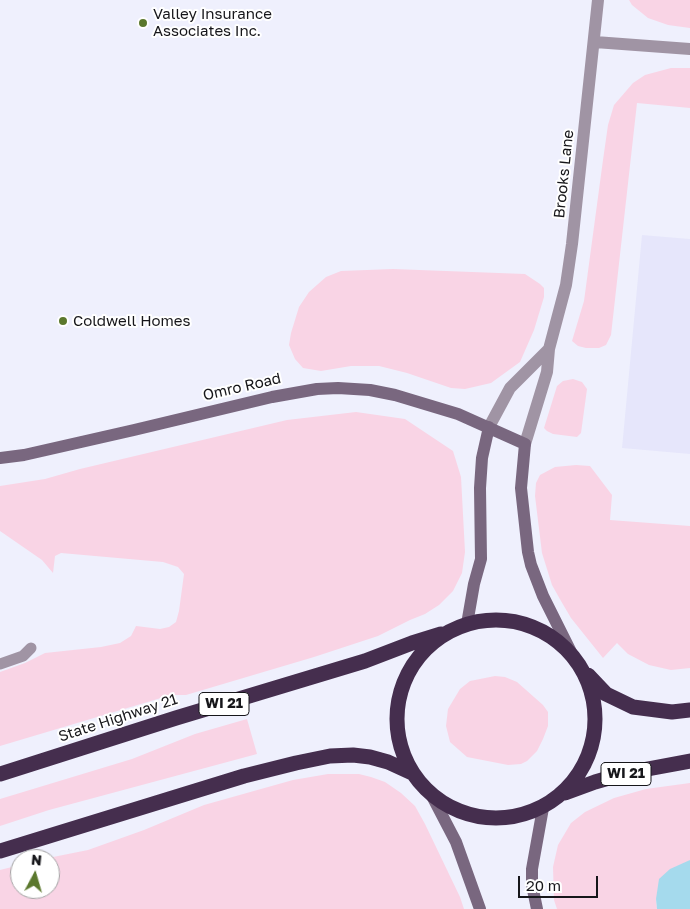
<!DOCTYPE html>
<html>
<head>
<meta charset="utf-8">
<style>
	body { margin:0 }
	#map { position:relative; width:690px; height:909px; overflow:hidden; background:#eff0fd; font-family:"Golos Text",sans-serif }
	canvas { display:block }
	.north { position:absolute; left:10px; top:849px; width:50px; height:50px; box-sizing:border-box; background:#fff; border:1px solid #a2a2a3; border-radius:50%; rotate:6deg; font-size:14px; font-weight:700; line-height:20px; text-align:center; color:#16161a }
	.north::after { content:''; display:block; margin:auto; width:18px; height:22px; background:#5b782d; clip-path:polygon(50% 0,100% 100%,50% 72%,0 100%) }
	.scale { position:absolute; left:518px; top:876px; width:80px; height:22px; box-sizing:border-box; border:2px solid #16161a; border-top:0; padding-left:6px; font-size:15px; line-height:18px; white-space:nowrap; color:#16161a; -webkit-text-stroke:4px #fff; paint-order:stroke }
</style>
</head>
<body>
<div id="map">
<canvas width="690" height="909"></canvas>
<div class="north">N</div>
<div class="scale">20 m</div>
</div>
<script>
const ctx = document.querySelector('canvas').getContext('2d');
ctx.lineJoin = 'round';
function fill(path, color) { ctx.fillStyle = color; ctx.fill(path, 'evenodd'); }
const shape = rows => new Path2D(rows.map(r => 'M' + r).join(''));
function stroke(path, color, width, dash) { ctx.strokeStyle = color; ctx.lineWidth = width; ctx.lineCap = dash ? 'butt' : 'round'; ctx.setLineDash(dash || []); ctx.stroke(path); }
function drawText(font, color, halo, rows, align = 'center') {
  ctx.font = font + ' "Golos Text",sans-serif'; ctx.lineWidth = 4; ctx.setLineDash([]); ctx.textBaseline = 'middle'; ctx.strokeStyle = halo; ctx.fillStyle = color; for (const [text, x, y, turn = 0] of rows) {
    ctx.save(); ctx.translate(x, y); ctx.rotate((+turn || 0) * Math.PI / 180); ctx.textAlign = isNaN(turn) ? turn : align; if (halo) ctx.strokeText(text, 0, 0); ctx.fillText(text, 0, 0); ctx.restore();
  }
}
fill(shape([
	[642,235,690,239,690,454,622,448]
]), '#e6e6fb');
fill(shape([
	[629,0,690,0,690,28,668,25,648,18,632,5],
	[671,68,690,68,690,108,637,103,611,335,606,345,599,348,586,348,578,346,572,341,584,301,603,160,608,125,614,105,633,83,645,75],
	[393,269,525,274,540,284,544,288,544,297,534,330,520,362,491,383,465,389,451,388,407,373,379,366,351,366,321,371,303,368,295,359,289,345,291,333,299,307,309,292,326,277,341,271],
	[573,379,582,382,587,389,581,433,577,437,553,434,547,431,544,428,557,386,563,381],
	[356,412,405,419,453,451,461,477,465,552,462,573,453,591,439,605,425,614,410,620,378,636,314,657,186,695,171,695,0,746,0,672,25,663,45,653,101,647,120,643,131,636,136,626,160,629,169,627,176,622,179,611,184,574,178,567,163,562,61,553,55,556,53,573,42,560,0,531,0,486,45,479,80,469,287,420],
	[576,465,590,466,612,495,610,520,690,526,690,668,671,670,649,665,628,654,617,643,603,658,571,618,561,601,552,585,542,553,535,496,536,483,540,475,555,467],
	[495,676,505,677,517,682,543,705,548,712,548,726,543,739,537,751,527,761,521,764,508,765,467,757,450,742,446,726,448,709,460,689,470,681],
	[247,719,257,754,49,810,0,826,0,799,132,759,195,734],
	[328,774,359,774,371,777,385,782,401,793,415,806,425,824,460,897,464,909,0,909,0,870,20,865,20,889,50,889,50,859,43,859,88,850,144,830,204,805,293,780],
	[690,783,690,860,656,899,657,909,557,909,554,900,553,867,558,845,571,823,585,812,614,798,646,789]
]), '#f9d4e5');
fill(shape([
	[690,860,690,909,657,909,656,899,659,879,670,869]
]), '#a5daed');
stroke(shape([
	[0,664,23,656,31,648]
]), '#a094a4', 11);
stroke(shape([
	[595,42,690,49],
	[489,427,510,388,549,349],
	[525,444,547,372,549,349,566,285,572,244,598,0]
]), '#a094a4', 12);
stroke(shape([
	[0,458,24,455,134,430,272,397,317,389,338,388,370,390,395,395,458,414,525,444,521,488,528,552,531,565,543,596,572,654],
	[467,624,474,584,481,559,480,488,482,458,489,427],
	[432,796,456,842,480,909],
	[537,909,532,885,532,869,543,808]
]), '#79677f', 12);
stroke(shape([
	'397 719a99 99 0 1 1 198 0a99 99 0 1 1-198 0Z',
	[588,675,606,694,633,707,672,712,690,710],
	[0,774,176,718,365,661,412,643,441,634],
	[565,793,595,782,626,773,690,761],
	[0,851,244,776,296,763,330,756,353,755,370,757,388,762,412,773]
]), '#452e4e', 15);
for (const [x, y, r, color] of [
	[143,23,5,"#5b782d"],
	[63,321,5,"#5b782d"]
]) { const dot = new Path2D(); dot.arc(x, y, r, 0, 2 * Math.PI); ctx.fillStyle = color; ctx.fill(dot); stroke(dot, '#fff', 2); }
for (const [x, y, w] of [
	[224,704,50],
	[626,774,50]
]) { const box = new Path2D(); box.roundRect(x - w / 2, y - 11.5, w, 23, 4); ctx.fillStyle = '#fff'; ctx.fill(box); stroke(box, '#16161a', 1); }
drawText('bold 14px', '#16161a', null, [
	["WI 21",224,704],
	["WI 21",626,774]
]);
drawText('15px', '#16161a', '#fff', [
	["Valley Insurance",153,14],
	["Associates Inc.",153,31],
	["Coldwell Homes",73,321]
], 'left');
drawText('15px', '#16161a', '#fff', [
	["Brooks Lane",564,174,-84],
	["Omro Road",242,387,-13],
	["State Highway 21",118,718,-18]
]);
</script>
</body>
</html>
